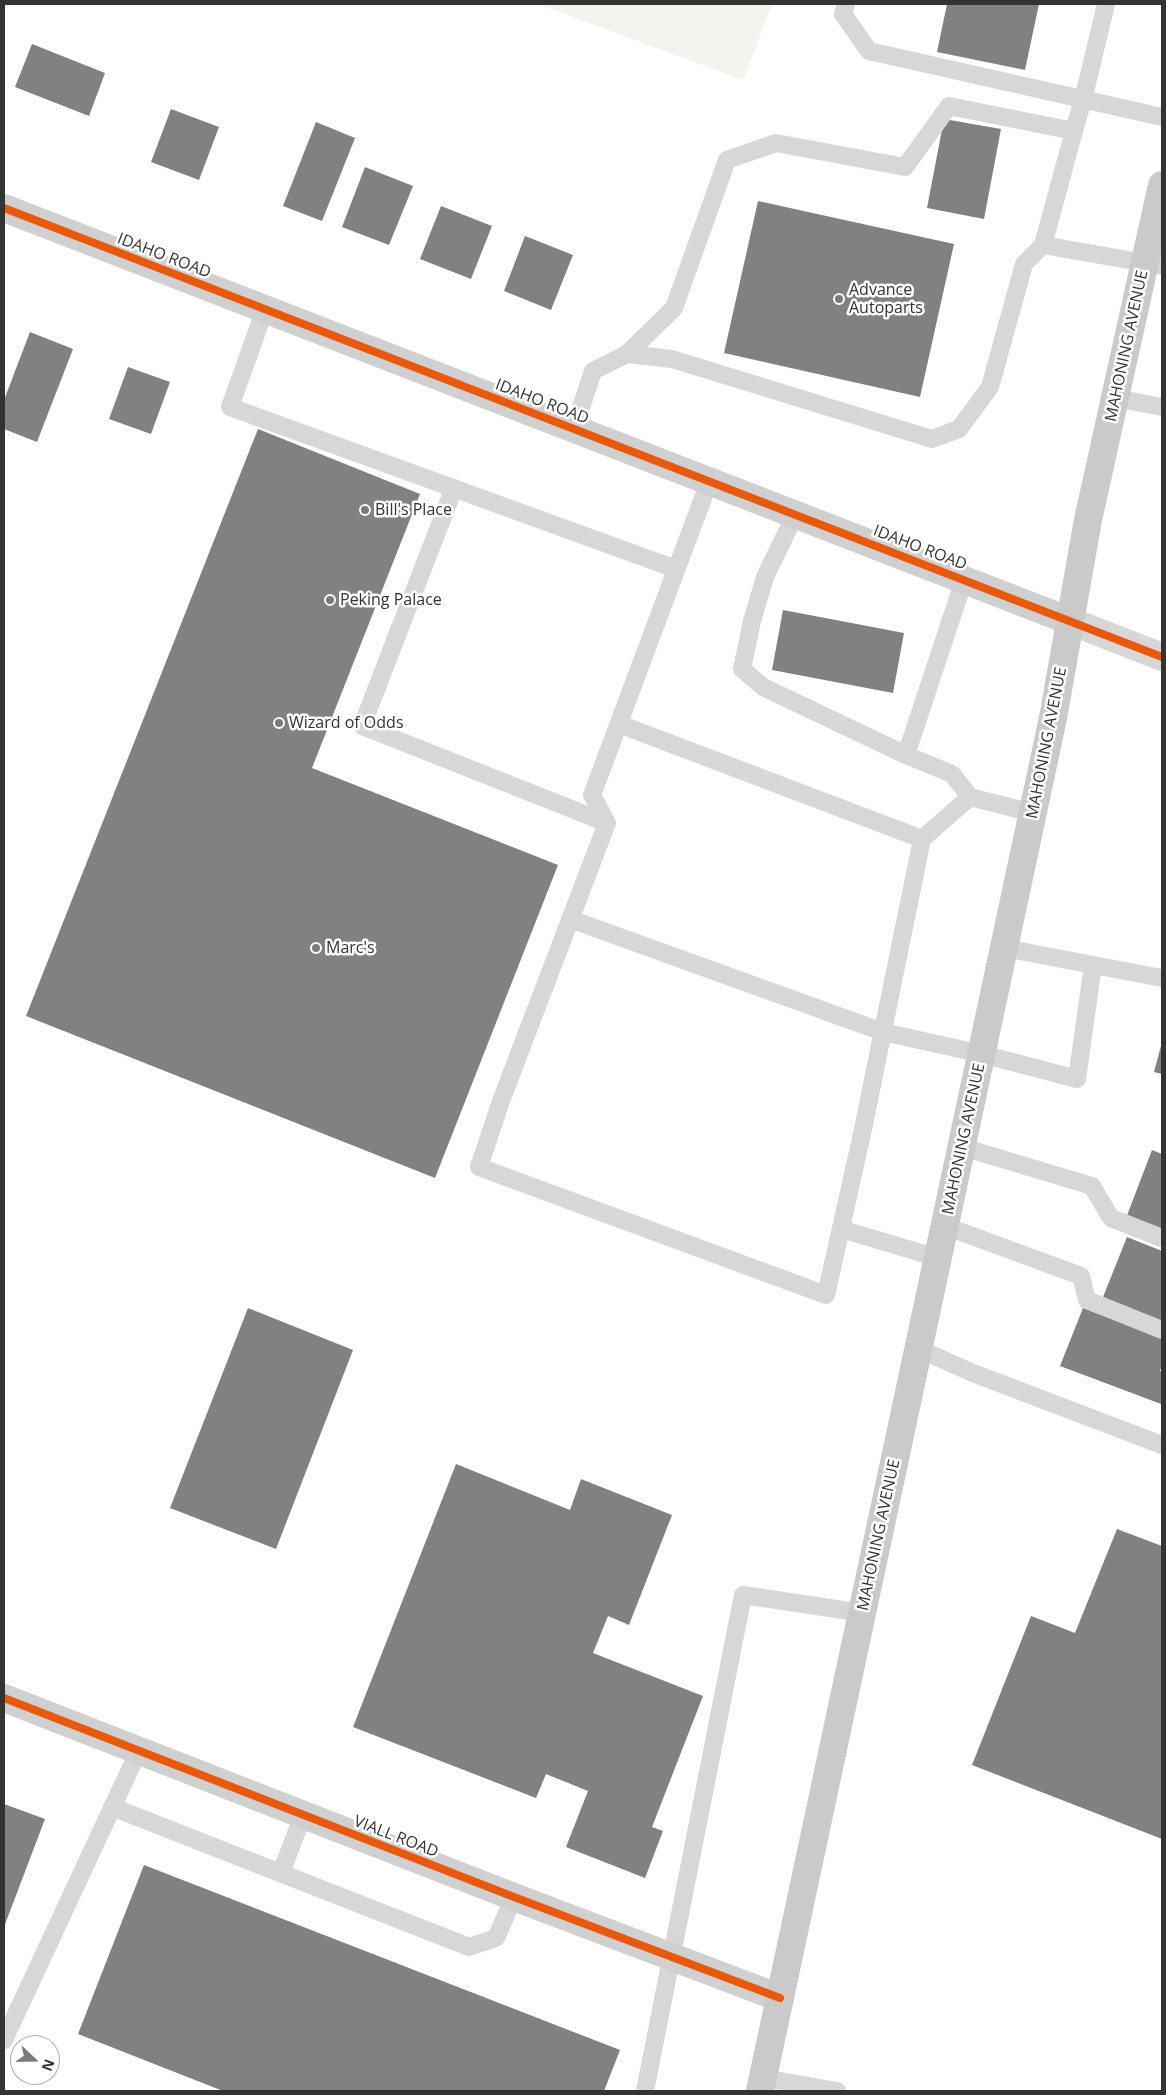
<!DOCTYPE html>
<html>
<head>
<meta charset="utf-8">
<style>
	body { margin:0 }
	#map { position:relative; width:1166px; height:2095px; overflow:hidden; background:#fff; font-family:"Open Sans",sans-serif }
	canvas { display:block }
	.frame { position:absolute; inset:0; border:5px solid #333; pointer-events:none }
	.north { position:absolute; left:10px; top:2035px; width:50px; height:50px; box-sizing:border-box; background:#fff; border:1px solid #adadad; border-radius:50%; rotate:111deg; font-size:14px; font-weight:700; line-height:20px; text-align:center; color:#333 }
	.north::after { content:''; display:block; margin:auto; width:18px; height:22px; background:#7a7a7a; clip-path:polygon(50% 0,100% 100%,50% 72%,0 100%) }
</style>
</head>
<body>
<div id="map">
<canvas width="1166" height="2095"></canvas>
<div class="frame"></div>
<div class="north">N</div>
</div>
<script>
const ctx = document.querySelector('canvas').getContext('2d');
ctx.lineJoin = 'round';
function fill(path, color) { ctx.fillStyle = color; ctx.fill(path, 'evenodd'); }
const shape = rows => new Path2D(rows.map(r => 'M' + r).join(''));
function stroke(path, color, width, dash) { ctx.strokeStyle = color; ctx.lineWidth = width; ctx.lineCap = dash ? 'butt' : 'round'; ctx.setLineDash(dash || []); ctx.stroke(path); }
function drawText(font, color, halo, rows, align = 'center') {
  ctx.font = font + ' "Open Sans",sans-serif'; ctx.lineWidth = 5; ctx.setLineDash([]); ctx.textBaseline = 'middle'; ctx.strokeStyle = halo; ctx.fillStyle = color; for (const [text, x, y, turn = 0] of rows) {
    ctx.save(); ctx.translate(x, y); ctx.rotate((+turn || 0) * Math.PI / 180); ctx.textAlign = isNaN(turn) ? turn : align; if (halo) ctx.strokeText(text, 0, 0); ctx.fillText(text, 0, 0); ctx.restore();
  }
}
fill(shape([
	[538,4,772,4,743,80]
]), '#f1f5ed');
fill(shape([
	[947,4,1039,4,1025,70,937,52],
	[32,44,105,73,89,116,15,87],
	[171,109,219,127,199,180,151,162],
	[944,119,1001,129,984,219,927,208],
	[316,122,355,138,322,221,283,206],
	[365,167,413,186,389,245,342,227],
	[758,201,954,244,920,397,724,353],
	[441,206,492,226,471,279,420,259],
	[525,236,573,255,551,310,504,291],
	[30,332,73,349,37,442,4,429,4,400],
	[128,367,170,382,151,434,109,419],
	[258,429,420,494,312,768,558,865,435,1178,26,1016],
	[783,610,904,633,893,693,772,670],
	[1162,1042,1162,1074,1154,1072],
	[1152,1150,1162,1154,1162,1232,1126,1218],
	[1127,1237,1162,1251,1162,1321,1103,1297],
	[248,1308,353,1350,276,1549,170,1508],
	[1083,1308,1162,1338,1162,1365,1160,1371,1162,1372,1162,1400,1161,1404,1060,1366],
	[456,1464,570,1510,581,1479,672,1515,629,1625,608,1616,593,1653,703,1696,652,1827,663,1831,645,1878,566,1847,588,1791,546,1774,536,1798,353,1727],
	[1117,1529,1162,1546,1162,1839,972,1765,1031,1616,1075,1633],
	[4,1804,45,1819,4,1927],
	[144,1865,620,2050,604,2091,223,2091,78,2034]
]), '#818181');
stroke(shape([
	[846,4,843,14,869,51,1162,117],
	[1074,131,1083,100,1106,4],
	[1043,245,1162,266],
	[265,309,230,407,676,569],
	[1115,398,1162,407],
	[574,429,593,371,627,354,672,359,932,439,959,429,990,387,1024,264,1043,245,1074,131,949,106,905,167,776,143,727,160,674,308,627,354],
	[454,488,362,726,607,823],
	[795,515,765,577,752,621,742,669,763,687,906,755],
	[964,580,906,755,952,774,970,797,1033,813],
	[619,724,922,839,862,1134,826,1295,479,1167,501,1101,607,823,592,795,709,482],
	[922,839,970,797],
	[570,919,883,1032,982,1054,1077,1079,1093,965],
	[1004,948,1162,978],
	[962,1147,1092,1186,1111,1218,1162,1238],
	[945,1226,1081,1276,1087,1300,1162,1330],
	[841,1229,938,1258],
	[919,1349,973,1373,1162,1445],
	[112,1807,469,1947,496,1938,514,1897],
	[281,1873,303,1815],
	[4,2040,139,1750],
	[763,2078,837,2091],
	[645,2091,743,1595,863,1613]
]), '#d7d7d7', 18);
stroke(shape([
	[1070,621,1162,657]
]), '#d7d7d7', 28);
stroke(shape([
	[4,208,1070,621],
	[4,1698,514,1897,780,1998]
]), '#d0d0d0', 28);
stroke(shape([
	[760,2091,1053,718,1088,520,1162,185]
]), '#cacaca', 28);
stroke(shape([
	[4,208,1162,657],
	[4,1698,514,1897,780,1998]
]), '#e8590c', 8);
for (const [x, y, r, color] of [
	[839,299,5,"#7a7a7a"],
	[365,510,5,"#7a7a7a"],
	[330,600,5,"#7a7a7a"],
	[279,723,5,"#7a7a7a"],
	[316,948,5,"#7a7a7a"]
]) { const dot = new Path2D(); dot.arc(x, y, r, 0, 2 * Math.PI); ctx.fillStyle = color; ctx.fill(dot); stroke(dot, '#fff', 2); }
drawText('16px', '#333', '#fff', [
	["IDAHO ROAD",164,256,21],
	["MAHONING AVENUE",1127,346,-78],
	["IDAHO ROAD",542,402,21],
	["IDAHO ROAD",920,548,21],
	["MAHONING AVENUE",1047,743,-79],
	["MAHONING AVENUE",964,1139,-78],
	["MAHONING AVENUE",879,1535,-78],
	["VIALL ROAD",396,1837,21]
]);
drawText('16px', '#333', '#fff', [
	["Advance",849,290],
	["Autoparts",849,308],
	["Bill's Place",375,510],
	["Peking Palace",340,600],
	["Wizard of Odds",289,723],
	["Marc's",326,948]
], 'left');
</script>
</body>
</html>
